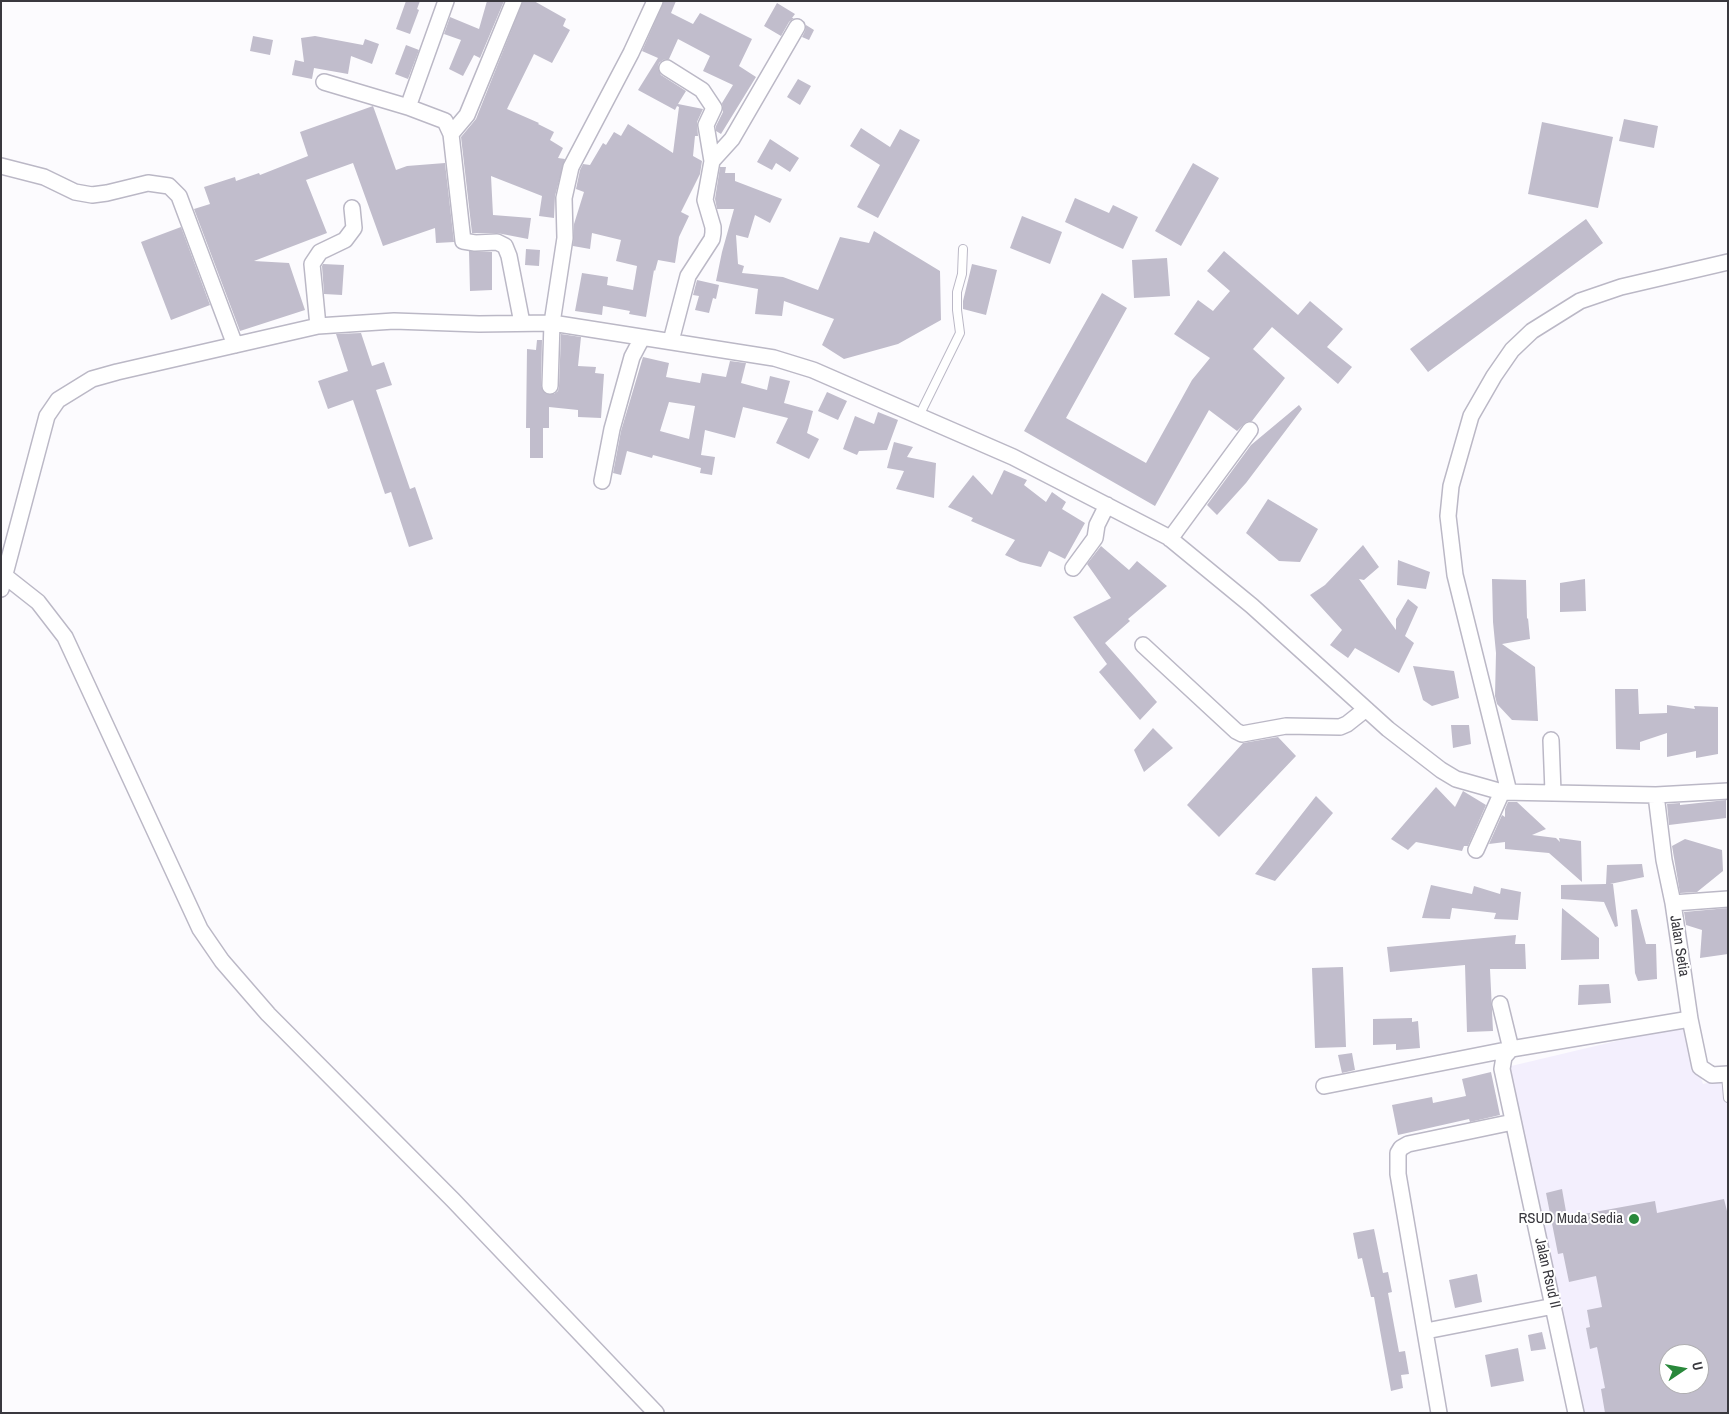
<!DOCTYPE html>
<html>
<head>
<meta charset="utf-8">
<style>
	body { margin:0 }
	#map { position:relative; width:1729px; height:1414px; overflow:hidden; background:#fcfbfe; font-family:"Archivo Narrow",sans-serif }
	canvas { display:block }
	.frame { position:absolute; inset:0; border:2px solid #39383e; pointer-events:none }
	.north { position:absolute; left:1659px; top:1344px; width:50px; height:50px; box-sizing:border-box; background:#fff; border:1px solid #b0afb2; border-radius:50%; rotate:78deg; font-size:14px; font-weight:700; line-height:20px; text-align:center; color:#39383e }
	.north::after { content:''; display:block; margin:auto; width:18px; height:22px; background:#29883b; clip-path:polygon(50% 0,100% 100%,50% 72%,0 100%) }
</style>
</head>
<body>
<div id="map">
<canvas width="1729" height="1414"></canvas>
<div class="frame"></div>
<div class="north">U</div>
</div>
<script>
const ctx = document.querySelector('canvas').getContext('2d');
ctx.lineJoin = 'round';
function fill(path, color) { ctx.fillStyle = color; ctx.fill(path, 'evenodd'); }
const shape = rows => new Path2D(rows.map(r => 'M' + r).join(''));
function stroke(path, color, width, dash) { ctx.strokeStyle = color; ctx.lineWidth = width; ctx.lineCap = dash ? 'butt' : 'round'; ctx.setLineDash(dash || []); ctx.stroke(path); }
function drawText(font, color, halo, rows, align = 'center') {
  ctx.font = font + ' "Archivo Narrow",sans-serif'; ctx.lineWidth = 4; ctx.setLineDash([]); ctx.textBaseline = 'middle'; ctx.strokeStyle = halo; ctx.fillStyle = color; for (const [text, x, y, turn = 0] of rows) {
    ctx.save(); ctx.translate(x, y); ctx.rotate((+turn || 0) * Math.PI / 180); ctx.textAlign = isNaN(turn) ? turn : align; if (halo) ctx.strokeText(text, 0, 0); ctx.fillText(text, 0, 0); ctx.restore();
  }
}
fill(shape([
	[1684,1025,1703,1084,1728,1078,1728,1413,1581,1413,1507,1067],
	[1669,1354,1699,1354,1699,1384,1669,1384]
]), '#f3effd');
fill(shape([
	[406,1,420,1,417,9,419,10,410,34,396,29],
	[487,1,504,1,480,58,474,55,463,76,449,69,461,40,444,34,450,17,479,29],
	[523,1,534,1,566,19,563,26,570,30,552,63,534,54,507,109,539,123,538,124,554,132,550,140,563,148,558,158,565,159,555,196,554,218,539,216,542,196,491,176,493,215,531,218,528,239,497,233,472,233,461,137,476,119],
	[664,1,676,1,671,13,693,24,700,13,752,39,739,66,756,77,721,134,716,131,716,126,723,112,722,103,733,85,703,71,710,56,678,39,669,59,663,60,659,63,658,68,661,75,686,91,678,104,703,109,697,122,698,136,695,136,693,156,702,161,700,174,681,212,689,216,679,237,675,263,658,260,655,271,654,270,646,317,629,314,630,311,603,306,602,315,575,311,582,273,608,277,607,285,633,290,637,266,616,261,621,240,592,233,590,249,573,246,574,224,584,192,576,189,580,170,583,164,590,165,603,143,606,145,614,132,621,136,628,124,673,153,679,107,677,106,675,110,638,90,658,58,642,51],
	[777,3,795,14,792,18,794,18,789,22,781,36,764,26],
	[806,25,814,30,809,40,802,37,805,31],
	[253,36,273,40,270,55,250,51],
	[315,36,363,45,365,39,379,44,372,64,351,56,348,74,314,68,312,79,292,75,295,60,304,62,301,38],
	[406,45,419,50,408,79,395,74],
	[798,79,811,86,800,105,787,97],
	[373,106,396,170,407,166,445,163,454,242,436,243,435,228,383,246,353,163,306,180,327,233,254,261,289,263,305,310,240,331,194,209,210,204,204,187,235,177,236,181,259,173,260,175,308,156,300,132],
	[1624,119,1658,126,1654,148,1619,141],
	[1542,122,1613,137,1598,208,1528,194],
	[861,128,890,147,900,129,920,140,878,218,857,207,880,165,850,146],
	[770,139,799,158,790,172,776,163,772,170,757,162],
	[1193,163,1219,178,1181,246,1155,231],
	[720,167,726,167,725,173,735,173,735,181,782,199,770,223,755,215,748,238,736,235,738,264,744,266,742,273,783,277,818,290,840,237,869,243,874,231,940,271,941,320,898,344,844,359,822,345,834,319,784,301,782,316,755,314,758,289,716,281,722,252,734,209,717,209,715,199],
	[1075,198,1109,213,1113,205,1138,217,1123,249,1065,222],
	[1022,216,1062,232,1050,264,1010,248],
	[1586,219,1603,243,1428,372,1410,349],
	[181,227,210,305,171,320,141,242],
	[526,249,540,250,539,266,525,265],
	[469,251,492,252,492,290,470,291],
	[1224,251,1298,315,1310,301,1343,329,1327,347,1352,367,1338,384,1272,327,1253,349,1285,378,1252,421,1246,422,1237,431,1209,410,1155,506,1024,431,1102,293,1127,308,1066,418,1146,463,1192,380,1210,358,1174,334,1198,300,1213,311,1230,291,1207,271],
	[1167,258,1170,296,1134,298,1132,260],
	[323,264,344,265,342,295,324,294,322,266],
	[972,264,997,270,986,315,963,309,963,301],
	[697,280,719,285,716,299,713,298,709,313,695,310,699,296,693,295],
	[361,333,372,366,384,362,392,385,376,390,410,489,415,487,433,539,409,547,391,492,385,494,353,400,328,409,318,381,348,371,336,334],
	[561,334,581,337,578,366,596,367,595,373,604,374,601,418,578,417,578,410,549,407,549,428,543,428,543,458,530,458,530,428,526,428,527,349,536,350,537,340,542,340,541,386,546,394,554,394,558,391,559,386],
	[643,357,669,363,666,377,700,383,702,373,726,377,730,361,746,363,741,383,767,390,770,376,790,381,784,403,813,411,807,433,819,439,809,459,776,443,788,418,743,407,735,438,705,430,701,455,715,457,712,475,700,473,701,468,653,455,652,458,627,451,621,475,613,473,621,431],
	[669,402,695,406,689,439,660,431],
	[827,392,847,401,838,420,818,411],
	[1299,405,1302,409,1246,483,1217,515,1207,505,1251,445],
	[878,412,898,420,887,450,859,451,857,455,843,449,855,416,874,424],
	[894,442,913,447,907,457,936,463,934,498,896,489,904,471,887,468],
	[1004,470,1027,480,1024,485,1046,502,1052,492,1066,502,1062,509,1085,523,1065,559,1049,551,1041,567,1020,562,1005,555,1015,540,971,521,973,518,948,507,973,475,992,495],
	[1268,499,1318,529,1300,562,1279,561,1246,533],
	[1363,545,1379,567,1364,580,1359,579,1396,630,1396,619,1408,599,1418,607,1405,636,1414,643,1399,673,1355,648,1348,658,1330,645,1342,630,1310,595,1325,585],
	[1101,546,1129,570,1137,561,1167,586,1128,619,1130,621,1105,643,1157,702,1140,720,1099,672,1107,664,1073,617,1111,598,1087,564],
	[1398,560,1430,572,1426,589,1397,585],
	[1492,579,1526,580,1527,619,1528,618,1530,639,1502,644,1535,667,1538,721,1512,720,1497,704,1495,696,1496,653,1493,622],
	[1585,579,1586,611,1560,612,1560,583],
	[1413,666,1454,671,1459,698,1432,706,1423,700],
	[1615,689,1638,689,1639,714,1667,713,1667,705,1695,709,1694,706,1718,707,1718,754,1696,758,1696,751,1667,757,1667,733,1640,742,1640,750,1616,749],
	[1451,725,1469,725,1471,744,1453,748],
	[1153,728,1173,748,1144,772,1134,750],
	[1278,737,1296,756,1219,837,1187,805,1243,743],
	[1436,787,1455,807,1463,791,1486,805,1468,846,1464,846,1462,851,1416,842,1408,850,1391,839],
	[1316,796,1333,813,1275,881,1255,874],
	[1726,800,1726,818,1669,825,1667,804,1680,803,1680,805],
	[1508,802,1517,802,1546,829,1532,835,1556,838,1560,842,1559,838,1581,841,1582,882,1549,853,1505,849,1505,842,1489,844,1502,815,1505,817,1505,809],
	[1685,839,1722,850,1723,871,1697,892,1680,893,1672,846],
	[1642,864,1644,877,1610,884,1613,884,1618,926,1615,927,1604,902,1561,899,1561,885,1606,884,1607,865],
	[1431,885,1472,894,1474,886,1500,894,1501,888,1521,892,1518,920,1494,919,1496,913,1452,908,1450,919,1422,918],
	[1562,908,1599,938,1599,959,1561,960],
	[1728,908,1728,954,1700,958,1702,930,1686,925,1684,912],
	[1637,909,1646,944,1656,944,1657,979,1638,981,1635,973,1631,910],
	[1516,935,1515,944,1525,944,1526,969,1490,969,1493,1031,1467,1032,1465,965,1390,972,1387,947],
	[1343,967,1346,1047,1315,1048,1312,968],
	[1609,984,1611,1003,1578,1005,1579,985],
	[1412,1018,1412,1022,1418,1021,1420,1048,1396,1050,1396,1044,1373,1045,1373,1019],
	[1352,1053,1355,1070,1342,1073,1338,1055],
	[1491,1072,1500,1115,1470,1122,1469,1119,1398,1135,1392,1105,1432,1097,1433,1103,1466,1096,1462,1079],
	[1562,1189,1567,1217,1655,1201,1657,1213,1724,1199,1728,1215,1728,1413,1605,1413,1601,1389,1605,1388,1597,1347,1590,1349,1586,1328,1590,1327,1587,1310,1602,1307,1596,1276,1569,1282,1563,1253,1558,1254,1546,1193],
	[1669,1354,1699,1354,1699,1384,1669,1384],
	[1374,1229,1383,1273,1388,1272,1392,1292,1388,1293,1399,1352,1405,1351,1409,1374,1401,1375,1403,1388,1391,1391,1374,1297,1371,1297,1362,1258,1358,1259,1353,1233],
	[1477,1274,1482,1302,1455,1308,1449,1280],
	[1542,1332,1546,1349,1531,1351,1528,1335],
	[1518,1348,1524,1381,1491,1387,1485,1355]
]), '#c1bdcc');
const service = shape([
	[919,416,960,333,957,310,957,292,962,274,963,249],
	[1726,1075,1728,1098]
]);
const minor = shape([
	[446,1,408,107,445,121,451,134,463,241,475,243,497,242,505,246,509,256,522,323],
	[667,68,702,90,714,108,706,125,712,161,705,200,713,227,713,233,712,239,688,276,671,341],
	[324,82,408,107],
	[451,134,467,115,514,1],
	[712,161,732,139,797,27],
	[1,166,44,177,75,192,92,195,107,193,148,183,169,186,179,196,235,345],
	[318,326,312,264,320,252,345,240,354,228,352,208],
	[550,386,552,323,565,238,564,198,571,167,631,53,655,1],
	[602,481,612,429,632,357,642,338],
	[1170,539,1250,430],
	[1073,568,1095,538,1097,525,1107,505],
	[5,576,38,602,65,637,200,929,222,961,268,1014,453,1200,656,1413],
	[1,589,47,416,58,400,92,379,117,372,318,326,394,321,479,324,552,323,774,358,813,370,1013,457,1168,537,1252,606,1388,729,1441,770,1456,779,1502,792,1656,795,1728,791],
	[1143,645,1236,731,1242,734,1286,726,1340,727,1347,724,1366,709],
	[1551,740,1553,792],
	[1509,792,1455,575,1448,516,1451,486,1471,416,1494,376,1512,350,1532,331,1580,301,1621,287,1728,262],
	[1656,795,1664,860,1673,903,1690,1019,1700,1067,1712,1075,1728,1074],
	[1476,850,1502,792],
	[1673,903,1728,899],
	[1500,1004,1511,1049],
	[1511,1049,1504,1057,1502,1069,1576,1413],
	[1324,1086,1511,1049,1690,1019],
	[1426,1331,1554,1306],
	[1439,1413,1398,1174,1398,1153,1401,1148,1408,1144,1513,1122]
]);
stroke(service, '#bbb8c6', 10);
stroke(minor, '#bbb8c6', 18);
stroke(service, '#fff', 8);
stroke(minor, '#fff', 15);
for (const [x, y, r, color] of [
	[1634,1219,6,"#29883b"]
]) { const dot = new Path2D(); dot.arc(x, y, r, 0, 2 * Math.PI); ctx.fillStyle = color; ctx.fill(dot); stroke(dot, '#fff', 2); }
drawText('15px', '#39383e', '#fff', [
	["Jalan Setia",1679,946,81],
	["Jalan Rsud II",1547,1273,77]
]);
drawText('15px', '#39383e', '#fff', [
	["RSUD Muda Sedia",1623,1219]
], 'right');
</script>
</body>
</html>
